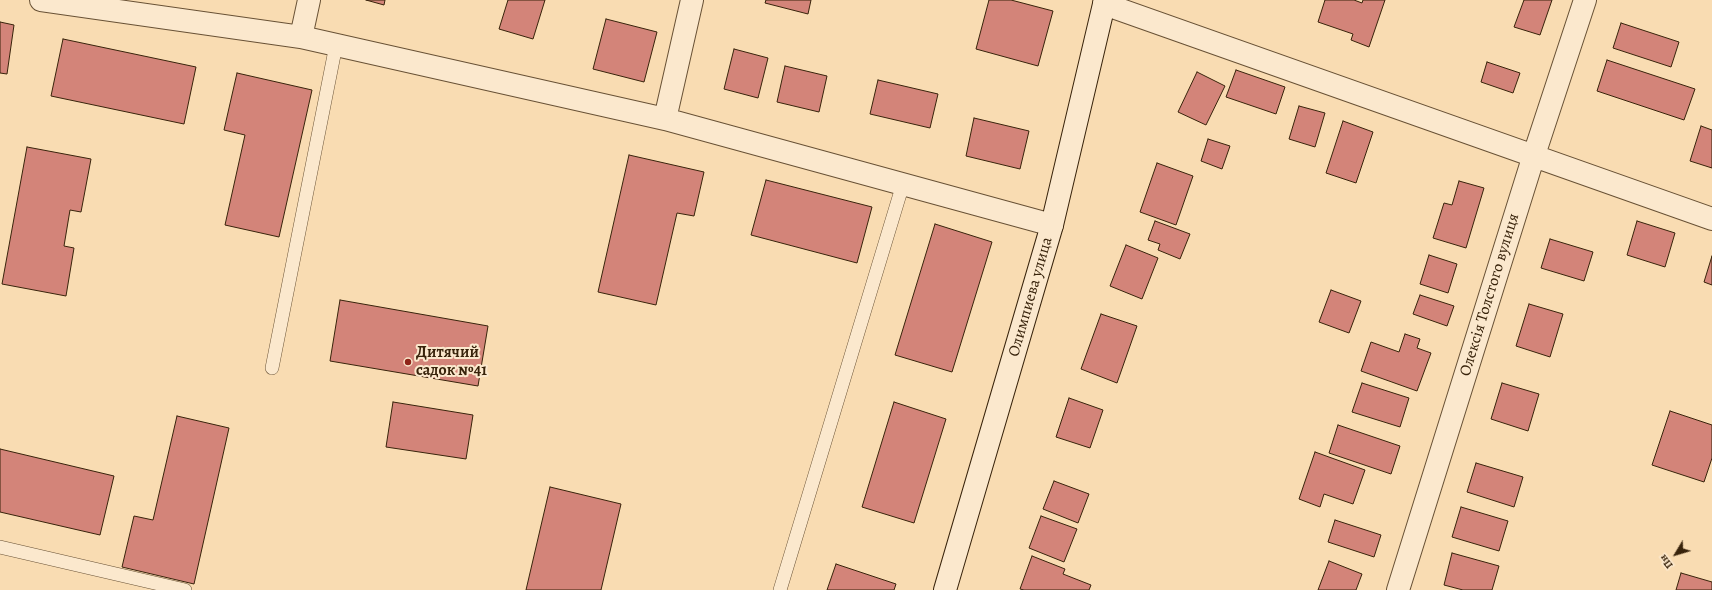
<!DOCTYPE html>
<html>
<head>
<meta charset="utf-8">
<style>
	body { margin:0 }
	#map { position:relative; width:1712px; height:590px; overflow:hidden; background:#f9dcb2; font-family:Alegreya,serif }
	canvas { display:block }
	.north { position:absolute; left:1656px; top:534px; width:40px; height:40px; -webkit-text-stroke:3px #fbe8cd; paint-order:stroke; rotate:232deg; font-size:11px; font-weight:700; line-height:16px; text-align:center; color:#38230b }
	.north::after { content:''; display:block; margin:auto; width:14px; height:18px; background:#38230b; clip-path:polygon(50% 0,100% 100%,50% 72%,0 100%) }
</style>
</head>
<body>
<div id="map">
<canvas width="1712" height="590"></canvas>
<div class="north">Пн</div>
</div>
<script>
const ctx = document.querySelector('canvas').getContext('2d');
ctx.lineJoin = 'round';
function fill(path, color) { ctx.fillStyle = color; ctx.fill(path, 'evenodd'); }
const shape = rows => new Path2D(rows.map(r => 'M' + r).join(''));
function stroke(path, color, width, dash) { ctx.strokeStyle = color; ctx.lineWidth = width; ctx.lineCap = dash ? 'butt' : 'round'; ctx.setLineDash(dash || []); ctx.stroke(path); }
function drawText(font, color, halo, rows, align = 'center') {
  ctx.font = font + ' Alegreya,serif'; ctx.lineWidth = 4; ctx.setLineDash([]); ctx.textBaseline = 'middle'; ctx.strokeStyle = halo; ctx.fillStyle = color; for (const [text, x, y, turn = 0] of rows) {
    ctx.save(); ctx.translate(x, y); ctx.rotate((+turn || 0) * Math.PI / 180); ctx.textAlign = isNaN(turn) ? turn : align; if (halo) ctx.strokeText(text, 0, 0); ctx.fillText(text, 0, 0); ctx.restore();
  }
}
const building = shape([
	[366,0,385,0,384,5,366,0],
	[508,0,545,0,533,39,499,29,508,0],
	[766,0,811,0,808,14,765,3,766,0],
	[989,0,1011,0,1053,11,1038,66,976,49,989,0],
	[1325,0,1354,0,1362,3,1363,0,1385,0,1369,47,1351,40,1353,34,1318,22,1325,0],
	[1524,0,1552,0,1540,35,1514,27,1524,0],
	[606,19,657,32,644,82,593,69,606,19],
	[0,22,14,25,7,74,0,73,0,22],
	[1621,23,1679,42,1671,67,1613,48,1621,23],
	[63,39,196,67,184,124,51,96,63,39],
	[734,49,768,58,758,98,724,89,734,49],
	[1607,60,1695,89,1684,120,1597,91,1607,60],
	[1487,62,1520,73,1513,93,1481,82,1487,62],
	[785,66,827,76,819,112,777,102,785,66],
	[1236,70,1285,87,1276,114,1226,97,1236,70],
	[1197,72,1225,86,1206,125,1178,112,1197,72],
	[237,73,312,90,279,237,225,225,245,135,224,130,237,73],
	[878,80,938,94,930,128,870,114,878,80],
	[1299,106,1325,113,1315,147,1289,139,1299,106],
	[974,118,1029,131,1020,169,966,156,974,118],
	[1343,121,1373,132,1356,183,1326,173,1343,121],
	[1701,126,1712,130,1712,168,1690,161,1701,126],
	[1208,139,1230,146,1222,169,1201,161,1208,139],
	[27,147,91,159,81,212,70,210,64,246,74,248,66,296,2,284,27,147],
	[629,155,704,172,694,216,677,213,656,305,598,292,629,155],
	[1157,163,1193,176,1176,225,1140,212,1157,163],
	[766,180,872,207,857,263,751,235,766,180],
	[1459,181,1484,188,1466,248,1433,238,1444,203,1452,205,1459,181],
	[1155,221,1190,234,1180,259,1158,250,1160,244,1148,240,1155,221],
	[1637,221,1675,233,1665,267,1627,255,1637,221],
	[935,224,992,242,952,372,895,355,935,224],
	[1550,239,1593,252,1584,281,1541,268,1550,239],
	[1126,245,1158,258,1142,299,1110,286,1126,245],
	[1429,255,1457,264,1448,293,1420,284,1429,255],
	[1712,256,1712,285,1704,282,1712,256],
	[1331,290,1361,301,1349,333,1319,322,1331,290],
	[1420,295,1454,306,1447,326,1413,314,1420,295],
	[340,300,488,326,478,386,330,361,340,300],
	[1529,304,1563,314,1550,357,1516,346,1529,304],
	[1101,314,1137,326,1117,383,1081,369,1101,314],
	[1405,334,1420,339,1417,348,1431,353,1417,391,1361,371,1371,342,1399,352,1405,334],
	[1362,383,1409,398,1400,427,1352,412,1362,383],
	[1502,383,1539,394,1528,431,1491,419,1502,383],
	[1069,398,1103,410,1090,448,1056,437,1069,398],
	[393,402,473,415,466,459,386,447,393,402],
	[894,402,946,419,914,523,862,507,894,402],
	[1670,411,1712,425,1712,458,1704,482,1652,465,1670,411],
	[177,416,229,428,194,584,122,567,134,516,153,520,177,416],
	[1338,425,1400,446,1391,474,1329,453,1338,425],
	[0,449,114,476,100,535,0,512,0,449],
	[1315,452,1365,470,1353,504,1324,494,1320,507,1299,499,1315,452],
	[1476,463,1523,477,1514,507,1467,492,1476,463],
	[1054,481,1089,494,1078,523,1043,509,1054,481],
	[550,487,621,504,601,590,526,590,550,487],
	[1461,507,1508,521,1499,551,1452,537,1461,507],
	[1041,516,1077,529,1064,562,1029,548,1041,516],
	[1335,520,1381,535,1374,557,1328,542,1335,520],
	[1452,553,1499,566,1492,590,1463,590,1444,585,1452,553],
	[1032,556,1065,569,1063,574,1091,585,1089,590,1024,590,1020,589,1032,556],
	[1329,561,1362,574,1356,590,1318,590,1329,561],
	[836,564,896,584,894,590,827,590,836,564],
	[1681,573,1712,582,1712,590,1676,590,1681,573]
]);
fill(building, '#d38479');
stroke(building, '#38230b', 1);
const service = shape([
	[272,368,336,45],
	[0,547,185,590],
	[780,590,903,184]
]);
const minor = shape([
	[41,0,301,37,665,119,1052,225],
	[1104,4,1712,219],
	[301,37,309,0],
	[665,119,692,0],
	[1398,590,1534,155,1585,0]
]);
const secondary = shape([
	[945,590,1052,225,1105,0]
]);
stroke(service, '#685135', 14);
stroke(minor, '#685135', 24);
stroke(secondary, '#38230b', 24);
stroke(service, '#fbe8cd', 13);
stroke(minor, '#fbe8cd', 22);
stroke(secondary, '#fbe8cd', 22);
for (const [x, y, r, color] of [
	[408,362,4,"#8f2418"]
]) { const dot = new Path2D(); dot.arc(x, y, r, 0, 2 * Math.PI); ctx.fillStyle = color; ctx.fill(dot); stroke(dot, '#fbe8cd', 1.5); }
drawText('16px', '#38230b', '#fbe8cd', [
	["Олексія Толстого вулиця",1490,295,-73],
	["Олимпиева улица",1031,297,-74]
]);
drawText('bold 16px', '#38230b', '#fbe8cd', [
	["Дитячий",416,353],
	["садок №41",416,371]
], 'left');
</script>
</body>
</html>
